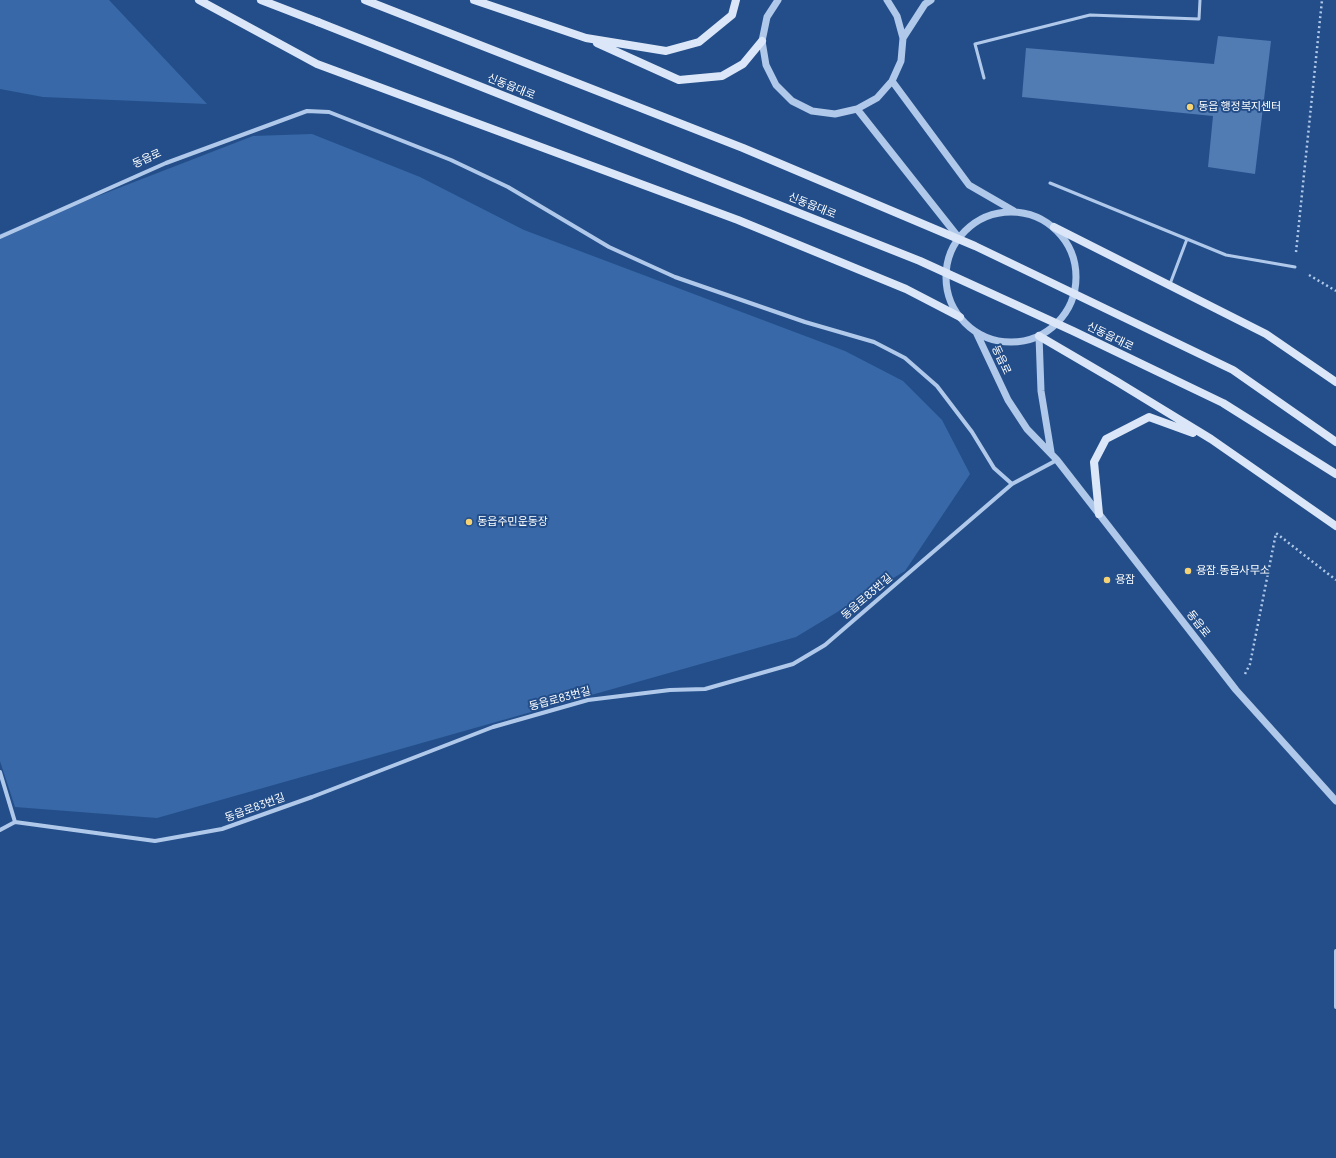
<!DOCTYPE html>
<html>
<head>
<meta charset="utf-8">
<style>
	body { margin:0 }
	canvas { display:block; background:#234e8a }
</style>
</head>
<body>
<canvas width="1336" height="1158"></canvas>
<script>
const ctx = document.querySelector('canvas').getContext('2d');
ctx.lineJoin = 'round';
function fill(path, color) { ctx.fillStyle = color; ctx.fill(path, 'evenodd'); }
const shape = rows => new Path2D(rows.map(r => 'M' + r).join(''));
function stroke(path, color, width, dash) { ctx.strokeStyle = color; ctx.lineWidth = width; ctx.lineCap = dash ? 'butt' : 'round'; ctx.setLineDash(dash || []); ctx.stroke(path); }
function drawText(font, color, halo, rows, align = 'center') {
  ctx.font = font + ' Manrope,"Noto Sans KR",sans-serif'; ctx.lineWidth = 4; ctx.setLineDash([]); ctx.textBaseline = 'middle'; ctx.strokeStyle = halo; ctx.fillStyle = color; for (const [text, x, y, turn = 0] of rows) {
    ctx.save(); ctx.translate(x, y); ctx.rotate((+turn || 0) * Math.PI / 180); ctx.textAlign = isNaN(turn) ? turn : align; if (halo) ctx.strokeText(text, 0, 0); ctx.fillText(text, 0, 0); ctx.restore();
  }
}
fill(shape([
	[0,0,109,0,207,104,43,97,0,89],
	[312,134,420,177,524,230,845,351,903,381,942,420,970,474,905,571,796,637,157,818,15,807,0,761,0,234,253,136]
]), '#3868a7');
fill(shape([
	[1218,36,1271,41,1255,174,1208,167,1213,116,1022,97,1026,48,1214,64]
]), '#507bb3');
stroke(shape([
	[1296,252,1322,0],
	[1309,275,1336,291],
	[1245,674,1250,664,1276,533,1336,580]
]), '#b0c9ea', 2.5, [2, 3]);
stroke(shape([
	[984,78,975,44,1090,15,1199,19,1200,0],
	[1050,183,1226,255,1295,267],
	[1170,284,1187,239]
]), '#b0c9ea', 3);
stroke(shape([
	[0,237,166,163,307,111,329,112,451,160,508,187,609,247,675,277,805,322,874,342,905,358,937,386,972,432,994,468,1012,484],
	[0,772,15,822,155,841,222,829,312,797,493,727,588,700,670,690,705,689,793,664,825,645,1012,484,1057,460],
	[0,830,15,822],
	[1336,951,1336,1007]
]), '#b0c9ea', 4);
stroke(shape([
	[778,0,767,17,762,41,766,65,776,85,792,101,812,111,835,114,857,109,877,98,892,81,901,61,903,38,897,16,887,0],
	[903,38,925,4,931,0],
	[892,81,969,185,1014,211],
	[857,109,959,238],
	'946 277a65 65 0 1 1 130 0a65 65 0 1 1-130 0Z',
	[976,332,1008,400,1027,429,1057,460,1236,690,1336,801],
	[1039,336,1041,391,1051,452]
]), '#b0c9ea', 7);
stroke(shape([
	[199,0,317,64,738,220,906,289,960,317],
	[261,0,318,22],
	[474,0,586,38,666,51,699,42,732,15,736,0],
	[597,43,679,80,722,76,743,64,762,41],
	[1054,227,1266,334,1336,382],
	[1039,336,1116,381,1211,439,1336,526],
	[1099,514,1094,462,1106,439,1149,417,1193,433]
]), '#dbe7f8', 8);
stroke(shape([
	[365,0,743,148,975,246,1233,370,1336,442],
	[318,22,920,261,1073,331,1223,403,1336,474]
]), '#dbe7f8', 8);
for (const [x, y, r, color] of [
	[1190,107,4,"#f5d273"],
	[469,522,4,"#f5d273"],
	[1188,571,4,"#f5d273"],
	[1107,580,4,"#f5d273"]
]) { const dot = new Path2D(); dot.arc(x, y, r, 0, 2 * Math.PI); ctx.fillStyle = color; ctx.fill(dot); stroke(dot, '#234e8a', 1.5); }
drawText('11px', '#fff', '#234e8a', [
	["신동읍대로",511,87,22],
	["동읍로",147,159,-24],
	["신동읍대로",812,206,22],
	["신동읍대로",1110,337,26],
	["동읍로",1001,360,65],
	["동읍로83번길",867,597,-41],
	["동읍로",1198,624,52],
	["동읍로83번길",560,699,-15],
	["동읍로83번길",255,808,-20]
]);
drawText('11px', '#fff', '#234e8a', [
	["동읍 행정복지센터",1198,107],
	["동읍주민운동장",477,522],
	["용잠.동읍사무소",1196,571],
	["용잠",1115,580]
], 'left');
</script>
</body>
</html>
